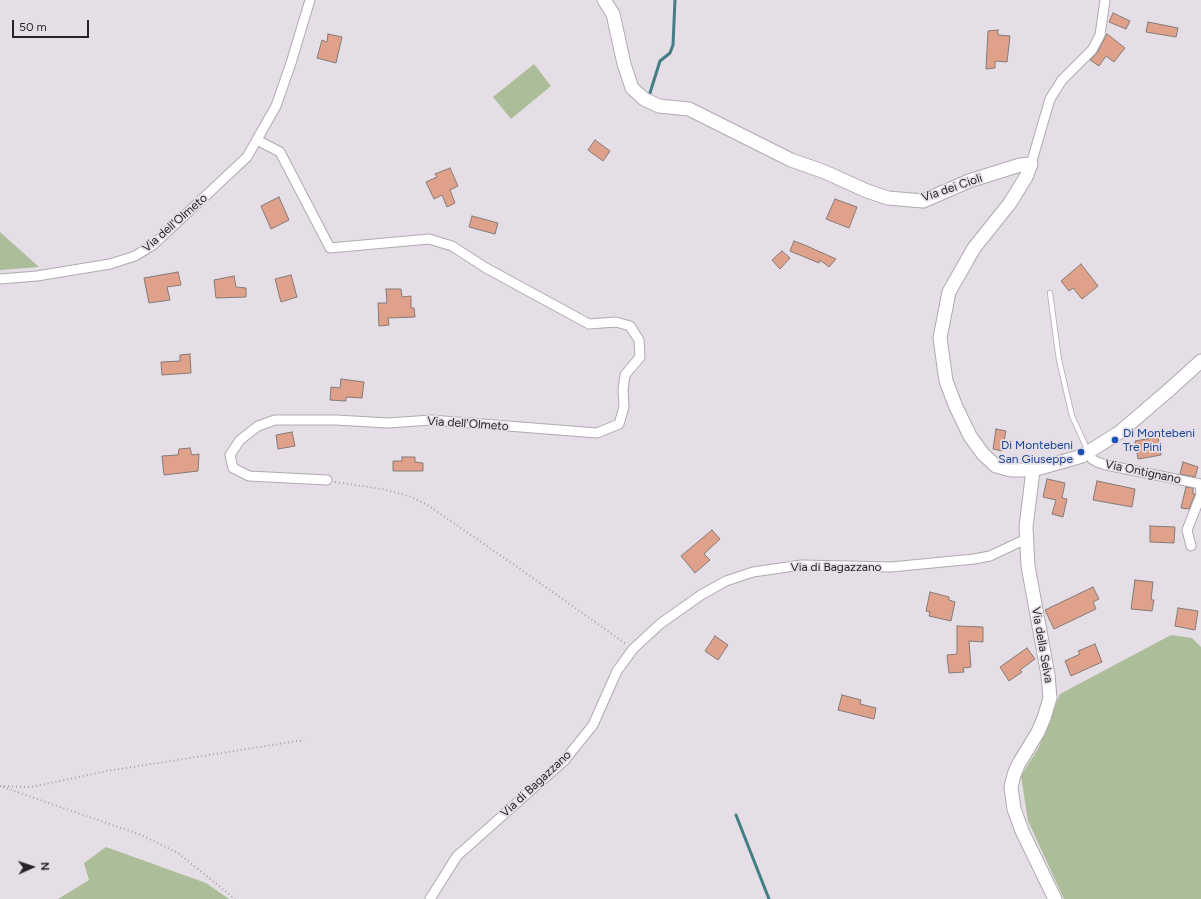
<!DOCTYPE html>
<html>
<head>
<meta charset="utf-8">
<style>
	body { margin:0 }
	#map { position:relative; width:1201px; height:899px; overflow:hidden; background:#e5dee6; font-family:Figtree,sans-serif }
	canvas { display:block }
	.north { position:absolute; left:12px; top:847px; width:40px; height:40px; -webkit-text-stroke:3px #e5dee6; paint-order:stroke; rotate:87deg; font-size:11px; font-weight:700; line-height:16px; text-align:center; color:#262427 }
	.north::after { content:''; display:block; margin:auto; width:14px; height:18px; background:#262427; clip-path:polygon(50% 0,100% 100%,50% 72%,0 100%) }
	.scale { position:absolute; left:12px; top:20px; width:77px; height:18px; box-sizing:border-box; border:2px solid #262427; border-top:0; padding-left:5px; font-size:12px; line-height:14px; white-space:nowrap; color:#262427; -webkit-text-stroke:3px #e5dee6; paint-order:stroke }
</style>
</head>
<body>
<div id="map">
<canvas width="1201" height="899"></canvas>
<div class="north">N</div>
<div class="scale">50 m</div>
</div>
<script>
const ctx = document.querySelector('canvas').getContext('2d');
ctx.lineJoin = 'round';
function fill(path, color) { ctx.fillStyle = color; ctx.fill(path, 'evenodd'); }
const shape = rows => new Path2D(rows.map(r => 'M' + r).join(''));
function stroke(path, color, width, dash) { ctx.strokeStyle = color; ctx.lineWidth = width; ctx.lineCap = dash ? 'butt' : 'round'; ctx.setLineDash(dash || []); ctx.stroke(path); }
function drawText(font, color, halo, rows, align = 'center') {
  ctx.font = font + ' Figtree,sans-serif'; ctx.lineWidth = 3.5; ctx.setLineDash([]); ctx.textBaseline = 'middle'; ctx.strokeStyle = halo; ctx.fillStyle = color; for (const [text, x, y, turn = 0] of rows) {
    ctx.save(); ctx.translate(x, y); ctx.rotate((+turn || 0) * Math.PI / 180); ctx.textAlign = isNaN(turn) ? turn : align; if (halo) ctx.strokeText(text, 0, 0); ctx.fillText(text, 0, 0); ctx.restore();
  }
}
fill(shape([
	[534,64,551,86,511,119,493,97],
	[0,232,39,267,0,270],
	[1171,635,1192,638,1201,647,1201,899,1064,899,1028,821,1021,776,1039,747,1060,694],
	[106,847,206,883,229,899,58,899,89,880,84,863]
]), '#acbd99');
stroke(shape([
	[649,96,660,61,670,53,673,45,675,0],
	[736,815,769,899]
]), '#437e85', 3);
const building = shape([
	[1113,13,1130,21,1126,29,1109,22,1113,13],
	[1148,22,1178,28,1176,37,1146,32,1148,22],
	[998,30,998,35,1010,36,1007,62,995,61,995,68,986,69,988,31,998,30],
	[328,34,342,37,336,63,317,58,322,40,327,42,328,34],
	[1107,34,1125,48,1114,62,1106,56,1099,66,1090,60,1097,53,1107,34],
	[595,140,610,151,603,161,588,150,595,140],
	[450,168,458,186,450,190,455,203,447,207,442,195,434,199,426,182,437,177,435,174,450,168],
	[279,197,289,220,271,229,261,206,279,197],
	[835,199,857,207,849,228,826,219,835,199],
	[472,216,498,223,495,234,469,227,472,216],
	[794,241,807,246,836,259,829,267,820,260,819,263,790,251,794,241],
	[782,251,790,258,780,269,772,260,782,251],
	[1081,264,1098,286,1082,299,1073,288,1069,291,1061,281,1081,264],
	[178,272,181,285,167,287,170,300,149,303,144,278,178,272],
	[291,275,297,297,281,302,275,279,291,275],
	[234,276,236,287,246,288,246,297,216,298,214,280,234,276],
	[386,289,401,289,402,297,411,296,411,308,414,308,415,317,388,318,389,325,379,326,378,303,387,303,386,289],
	[190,354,191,373,162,375,161,362,180,361,180,355,190,354],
	[341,379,364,382,362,398,346,397,346,401,330,400,331,387,340,388,341,379],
	[996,429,1006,431,1002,451,993,449,996,429],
	[292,432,295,446,278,449,276,435,292,432],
	[1158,437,1161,455,1138,459,1135,441,1158,437],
	[190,448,192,455,199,454,198,471,164,475,162,456,178,455,179,449,190,448],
	[402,457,415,457,415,462,423,463,423,471,393,471,393,461,402,461,402,457],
	[1183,462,1198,467,1195,477,1180,474,1183,462],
	[1047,479,1065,483,1062,498,1067,499,1063,517,1052,514,1056,500,1043,497,1047,479],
	[1097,481,1135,489,1132,507,1093,500,1097,481],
	[1186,487,1193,488,1193,494,1195,494,1189,509,1181,508,1186,487],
	[1150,526,1175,527,1174,543,1150,542,1150,526],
	[712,530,720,539,704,554,710,560,695,573,681,556,712,530],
	[1135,580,1153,582,1151,600,1154,600,1152,611,1131,609,1135,580],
	[1093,587,1099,599,1093,602,1096,609,1054,629,1045,610,1093,587],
	[930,592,949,597,949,600,955,602,951,621,929,616,930,612,926,611,930,592],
	[1178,608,1198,611,1195,630,1175,626,1178,608],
	[957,626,983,627,983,642,969,641,971,667,963,668,964,672,949,673,947,655,957,654,957,626],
	[715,636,728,645,718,660,705,651,715,636],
	[1095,644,1102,662,1071,676,1065,661,1080,654,1078,651,1095,644],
	[1027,648,1035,659,1020,670,1022,672,1009,681,1000,667,1027,648],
	[842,695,861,700,860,704,876,708,874,719,838,710,842,695]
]);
fill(building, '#e0a18a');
stroke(building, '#847a76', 1);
const lane = shape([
	[1050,293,1059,360,1072,416,1088,451]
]);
const street = shape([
	[257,140,280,152,330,248,429,239,452,246,486,268,589,324,616,322,630,326,639,340,640,357,625,375,623,390,624,407,619,424,597,433,431,420,388,423,336,420,275,420,258,426,240,440,230,455,233,468,249,476,327,480],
	[1031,164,1050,99,1062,80,1092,50,1100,35,1105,0],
	[0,279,37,276,110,264,135,256,153,245,247,157,276,106,291,63,310,0],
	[1089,452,1092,459,1097,462,1106,465,1201,484],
	[1191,546,1187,530,1201,495,1200,484],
	[430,899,457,856,564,761,593,725,617,671,633,649,660,624,701,595,726,581,753,572,801,565,891,567,974,559,990,556,1026,539]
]);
const secondary = shape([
	[604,0,613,14,624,64,632,88,644,99,659,106,689,109,791,160,825,172,867,191,888,198,923,201,969,181,1020,165,1031,164,1026,177,1010,203,974,248,949,292,940,338,946,381,956,407,970,436,983,454,996,466,1011,470,1033,470,1082,456,1120,432,1169,390,1201,361],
	[1033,470,1026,527,1028,566,1048,675,1050,698,1044,718,1038,732,1018,765,1014,775,1011,787,1014,809,1022,831,1055,899]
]);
stroke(lane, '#b0a9b1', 6);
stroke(street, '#b0a9b1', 11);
stroke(secondary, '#b0a9b1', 15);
stroke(shape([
	[335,482,382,489,409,496,426,504,523,571,626,644],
	[0,786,31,787,107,771,304,740],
	[3,787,141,835,178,853,235,899]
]), '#a6a1a7', 2, [1, 3]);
stroke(lane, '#fff', 4.5);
stroke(street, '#fff', 9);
stroke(secondary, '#fff', 13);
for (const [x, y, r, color] of [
	[1115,440,4,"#1a4fb4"],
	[1081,452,4,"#1a4fb4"]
]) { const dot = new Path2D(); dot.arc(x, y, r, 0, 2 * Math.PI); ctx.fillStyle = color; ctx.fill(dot); stroke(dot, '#e5dee6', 1.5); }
drawText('12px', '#262427', '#e5dee6', [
	["Via dei Cioli",952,188,-19],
	["Via dell'Olmeto",175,223,-41],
	["Via dell'Olmeto",468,424,4],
	["Via Ontignano",1143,472,12],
	["Via di Bagazzano",836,567],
	["Via della Selva",1042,645,80],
	["Via di Bagazzano",536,784,-43]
]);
drawText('12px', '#164399', '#e5dee6', [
	["Di Montebeni",1123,433],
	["Tre Pini",1123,447],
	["Di Montebeni",1073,445,"right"],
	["San Giuseppe",1073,459,"right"]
], 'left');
</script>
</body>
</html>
